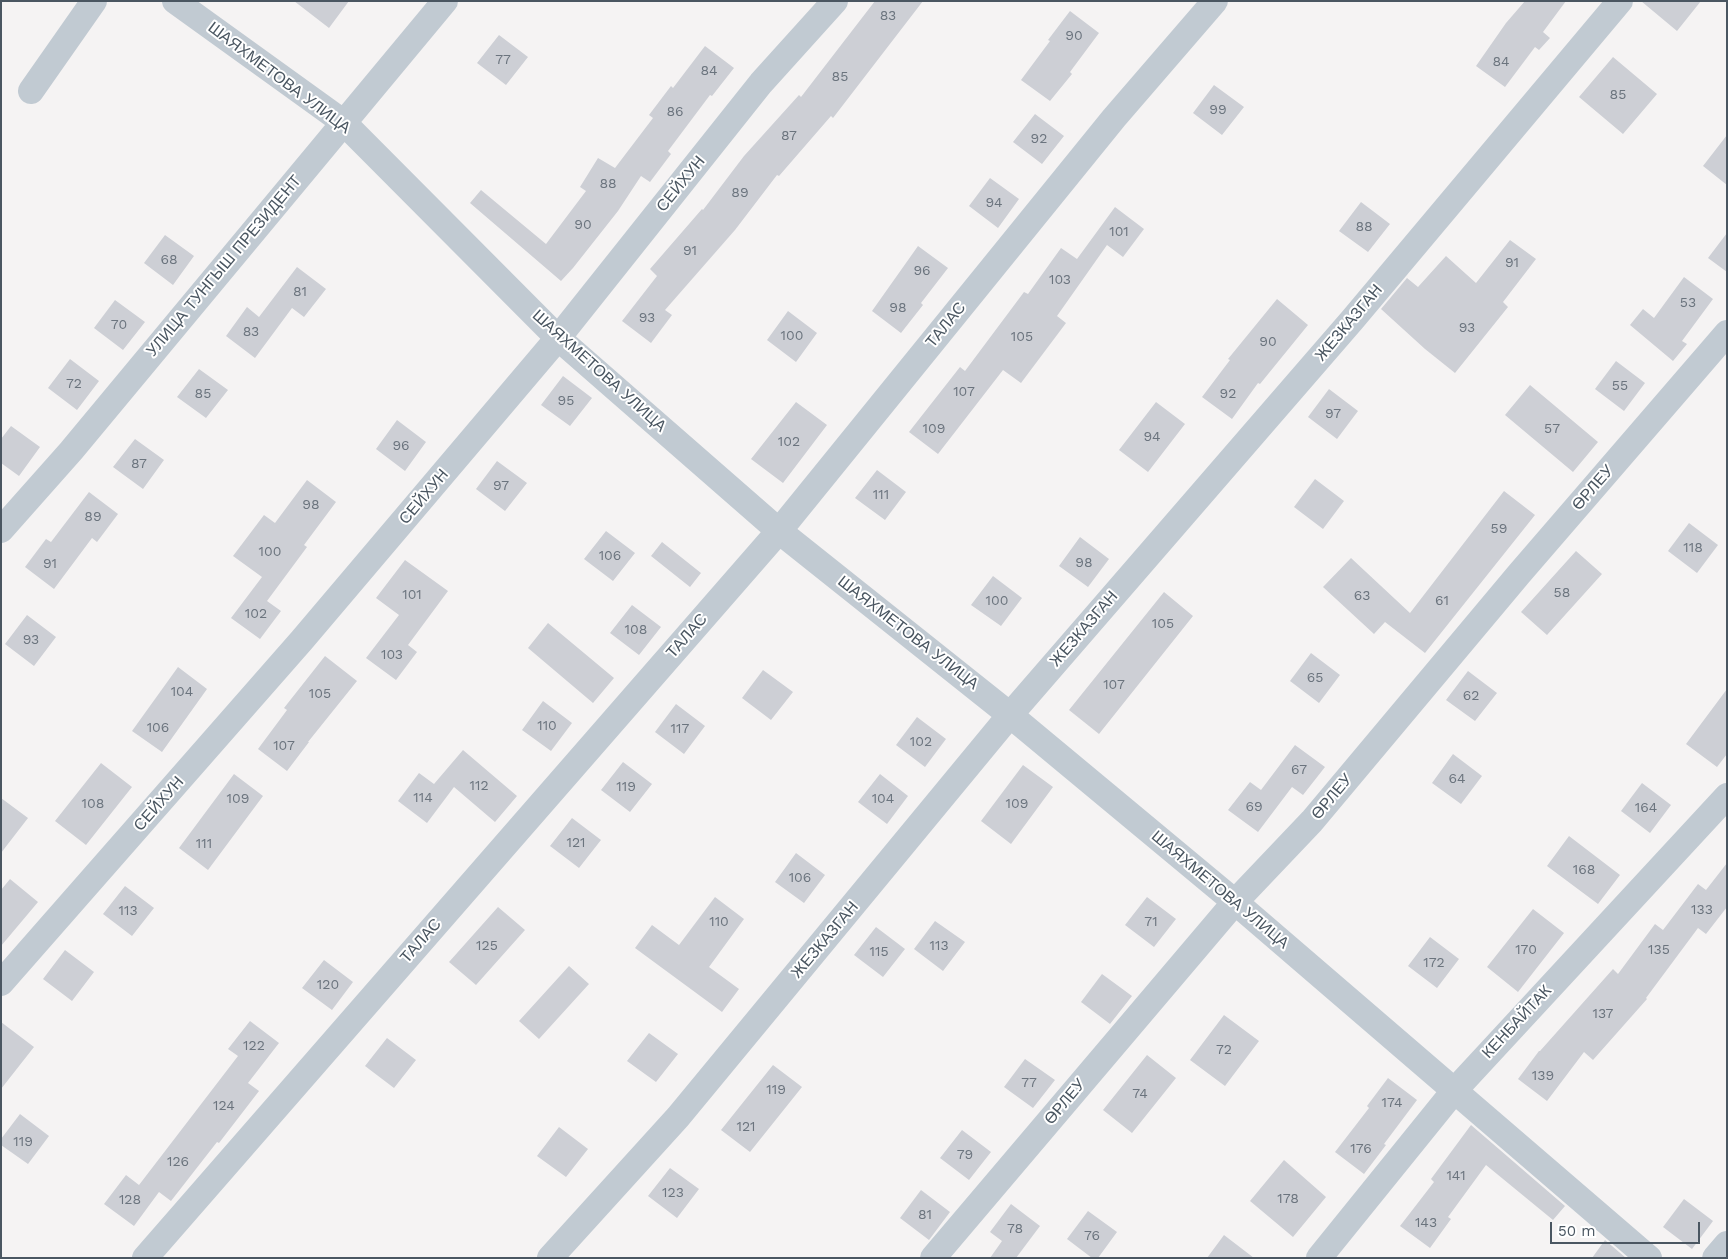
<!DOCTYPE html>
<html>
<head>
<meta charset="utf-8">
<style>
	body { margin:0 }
	#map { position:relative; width:1728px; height:1259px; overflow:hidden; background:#f5f3f3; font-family:"Work Sans",sans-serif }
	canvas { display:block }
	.frame { position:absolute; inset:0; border:2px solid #4a5661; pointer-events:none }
	.scale { position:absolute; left:1550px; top:1222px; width:150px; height:22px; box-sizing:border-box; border:2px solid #4a5661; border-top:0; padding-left:6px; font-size:15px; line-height:18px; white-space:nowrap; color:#4a5661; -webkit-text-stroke:4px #fff; paint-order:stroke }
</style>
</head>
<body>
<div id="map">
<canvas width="1728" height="1259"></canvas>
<div class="frame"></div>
<div class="scale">50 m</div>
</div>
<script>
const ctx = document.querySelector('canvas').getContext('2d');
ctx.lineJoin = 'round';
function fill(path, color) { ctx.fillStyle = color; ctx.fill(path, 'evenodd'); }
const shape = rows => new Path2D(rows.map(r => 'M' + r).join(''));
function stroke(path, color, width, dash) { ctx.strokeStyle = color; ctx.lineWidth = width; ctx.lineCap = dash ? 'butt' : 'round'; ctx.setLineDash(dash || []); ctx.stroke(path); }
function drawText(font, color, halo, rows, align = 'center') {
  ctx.font = font + ' "Work Sans",sans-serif'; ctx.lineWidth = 4; ctx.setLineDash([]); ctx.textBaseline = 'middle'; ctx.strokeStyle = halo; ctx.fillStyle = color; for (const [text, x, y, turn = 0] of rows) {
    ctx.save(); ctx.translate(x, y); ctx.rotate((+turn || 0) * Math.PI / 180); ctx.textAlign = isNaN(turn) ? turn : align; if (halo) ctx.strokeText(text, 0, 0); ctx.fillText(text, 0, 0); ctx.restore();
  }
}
fill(shape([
	[294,1,349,1,329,28],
	[875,1,923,1,833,118,831,116,779,176,777,175,735,230,665,310,672,315,651,343,622,321,657,276,650,269,702,209,703,210,744,156,799,95,801,97],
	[1525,1,1566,1,1543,32,1550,38,1539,50,1535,47,1505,87,1476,66,1506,23],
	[1641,1,1701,1,1677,31],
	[1070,11,1099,33,1070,72,1072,74,1050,101,1021,80,1050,41,1048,40],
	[499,35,528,57,506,85,477,63],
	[705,46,734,68,712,96,710,95,668,151,671,154,650,182,641,176,618,211,573,268,561,281,470,203,481,190,546,244,586,191,580,187,598,158,615,168,653,118,649,115,671,86,673,88],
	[1613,57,1657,94,1623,134,1579,97],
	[1214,85,1244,107,1222,135,1193,113],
	[1035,114,1064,136,1042,164,1013,142],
	[1727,135,1727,185,1703,166],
	[990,178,1019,199,998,228,969,206],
	[1361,202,1390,224,1368,252,1339,231],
	[1115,207,1144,229,1123,257,1107,245,1057,316,1066,323,1021,383,1003,370,938,454,909,432,960,367,965,371,1024,292,1028,294,1061,248,1077,259],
	[1727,233,1727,272,1708,258],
	[165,235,194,256,173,285,144,263],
	[1510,240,1536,259,1503,302,1508,307,1455,373,1425,349,1381,309,1407,278,1418,287,1446,256,1476,283],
	[918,246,948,268,921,303,923,305,901,333,872,311],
	[297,267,326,289,304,317,292,308,255,358,226,336,247,307,259,317],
	[1684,277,1713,299,1682,341,1687,344,1673,361,1630,325,1643,309,1654,318],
	[1277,299,1308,325,1260,384,1258,383,1232,419,1202,397,1230,360,1228,359],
	[115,300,145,322,123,350,94,328],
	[788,311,817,333,796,362,767,340],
	[70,359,99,381,77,410,48,388],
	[1616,361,1645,383,1624,411,1595,389],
	[199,369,228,390,206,418,177,397],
	[563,376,592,398,570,426,541,405],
	[1530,385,1598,442,1573,472,1505,415],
	[1329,389,1358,411,1337,439,1308,417],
	[796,402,827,425,783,483,751,459],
	[1156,402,1185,424,1148,472,1119,450],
	[397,420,426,442,405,471,376,449],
	[11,426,40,447,19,476,1,463,1,439],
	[135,439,164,460,143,489,113,467],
	[497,461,527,483,505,511,476,489],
	[877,470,906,492,885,520,855,498],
	[1315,479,1344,501,1323,529,1294,507],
	[307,480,336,502,304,545,307,547,267,601,281,611,260,639,231,618,262,577,233,556,264,515,275,523],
	[1504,491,1535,515,1425,653,1385,622,1374,634,1323,587,1351,558,1410,613],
	[89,492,118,514,97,542,92,538,54,589,25,567,46,539,51,542],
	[1689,523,1718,545,1697,573,1668,551],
	[606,531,635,553,613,581,584,559],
	[1080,537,1109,559,1088,587,1059,566],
	[662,542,701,573,690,587,651,556],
	[1576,551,1602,574,1547,635,1521,612],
	[405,560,448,591,408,645,417,652,396,680,366,658,399,615,376,598],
	[993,576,1022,598,1001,626,971,605],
	[1164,592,1193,616,1099,734,1069,710],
	[632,605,661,627,639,655,610,633],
	[27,615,56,637,34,666,5,644],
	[548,623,614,678,593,703,528,648],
	[1311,653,1340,675,1319,703,1290,681],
	[325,656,357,681,308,742,309,742,287,771,258,749,287,710,284,708],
	[178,667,207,689,162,752,132,731],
	[763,670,793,692,771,720,742,698],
	[1468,671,1497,693,1475,721,1446,700],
	[1727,689,1727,754,1717,767,1686,744],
	[543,701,572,723,551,751,522,730],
	[676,704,705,726,684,754,655,732],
	[917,717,946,739,925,767,896,745],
	[1295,745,1325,767,1303,795,1292,787,1258,832,1228,810,1250,782,1261,790],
	[463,750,517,796,495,822,454,787,427,823,398,801,419,773,434,784],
	[1453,754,1482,776,1461,804,1432,783],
	[623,762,652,784,630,812,601,790],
	[101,763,132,787,86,845,55,821],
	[1023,765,1053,787,1011,844,981,821],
	[234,774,263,796,208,870,179,848],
	[880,774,908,796,887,824,858,802],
	[1642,783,1671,805,1650,833,1621,811],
	[1,798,28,818,1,853],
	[572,818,601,840,579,868,550,846],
	[1569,836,1620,875,1598,904,1547,866],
	[796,853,825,875,804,903,775,882],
	[1727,863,1727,907,1706,934,1698,928,1646,998,1647,999,1593,1060,1584,1052,1547,1101,1518,1079,1539,1051,1540,1051,1613,969,1618,974,1655,924,1663,930,1698,884,1706,890],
	[10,879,38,902,1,946,1,890],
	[125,886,154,908,132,936,103,914],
	[715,897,744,919,709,967,739,989,722,1012,635,948,652,925,679,945],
	[1147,897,1176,919,1154,947,1125,925],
	[498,907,525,930,476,985,449,962],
	[1533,909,1564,933,1518,992,1487,967],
	[935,921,965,942,943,971,914,949],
	[876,927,905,949,883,977,854,955],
	[1430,937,1459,959,1437,988,1408,966],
	[65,950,94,972,72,1001,43,979],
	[324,960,353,982,332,1010,302,988],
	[569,966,589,984,539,1039,519,1021],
	[1102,974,1132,996,1110,1024,1081,1002],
	[1224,1015,1259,1041,1225,1086,1190,1060],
	[250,1021,279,1043,248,1083,259,1091,219,1143,217,1142,171,1201,159,1192,134,1226,104,1204,126,1175,139,1185,238,1056,228,1049],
	[1,1022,34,1047,1,1089],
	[649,1033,678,1054,656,1082,627,1061],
	[387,1038,416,1060,394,1088,365,1066],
	[1147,1055,1176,1078,1132,1133,1103,1110],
	[1025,1059,1055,1080,1033,1108,1004,1087],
	[773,1065,802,1087,750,1152,721,1130],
	[1388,1078,1417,1100,1384,1144,1386,1145,1364,1174,1335,1152,1369,1108,1367,1106],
	[20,1114,49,1136,28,1164,1,1145,1,1139],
	[1471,1125,1565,1206,1553,1220,1486,1165,1448,1217,1451,1219,1430,1248,1400,1226,1434,1182,1431,1179],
	[559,1127,588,1149,566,1177,537,1156],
	[962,1130,991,1152,969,1180,940,1158],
	[1284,1160,1326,1197,1293,1237,1250,1201],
	[670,1168,699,1189,677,1218,648,1196],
	[921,1190,950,1212,929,1240,900,1218],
	[1684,1199,1713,1221,1692,1249,1663,1227],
	[1011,1204,1040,1226,1016,1258,990,1258,1002,1241,990,1232],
	[1088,1211,1117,1232,1098,1258,1092,1258,1067,1239],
	[1224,1235,1254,1258,1207,1258],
	[1605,1240,1626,1258,1592,1258]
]), '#cdcfd5');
stroke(shape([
	[175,1,343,122,558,338,779,531,1010,715,1235,902,1649,1258],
	[31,91,94,1],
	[1,530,71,451,445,1],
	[1,983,302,640,558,338,761,83,835,1],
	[145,1258,779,531,1114,118,1215,1],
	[550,1258,678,1117,1010,715,1353,319,1620,1],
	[933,1258,1235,902,1312,821,1519,574,1727,333],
	[1319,1258,1454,1091,1727,796],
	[1715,1258,1727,1244]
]), '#c1cad2', 26);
drawText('14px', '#6b747e', null, [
	["83",888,16],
	["90",1074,36],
	["77",503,60],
	["84",1501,62],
	["84",709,71],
	["85",840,77],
	["85",1618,95],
	["99",1218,110],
	["86",675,112],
	["87",789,136],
	["92",1039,139],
	["88",608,184],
	["89",740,193],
	["94",994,203],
	["90",583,225],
	["88",1364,227],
	["101",1119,232],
	["91",690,251],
	["68",169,260],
	["91",1512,263],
	["96",922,271],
	["103",1060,280],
	["81",300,292],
	["53",1688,303],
	["98",898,308],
	["93",647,318],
	["70",119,325],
	["93",1467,328],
	["83",251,332],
	["100",792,336],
	["105",1022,337],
	["90",1268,342],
	["72",74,384],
	["55",1620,386],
	["107",964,392],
	["85",203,394],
	["92",1228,394],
	["95",566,401],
	["97",1333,414],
	["109",934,429],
	["57",1552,429],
	["94",1152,437],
	["102",789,442],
	["96",401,446],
	["87",139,464],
	["97",501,486],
	["111",881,495],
	["98",311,505],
	["89",93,517],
	["59",1499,529],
	["118",1693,548],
	["100",270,552],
	["106",610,556],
	["98",1084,563],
	["91",50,564],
	["58",1562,593],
	["101",412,595],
	["63",1362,596],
	["100",997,601],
	["61",1442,601],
	["102",256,614],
	["105",1163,624],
	["108",636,630],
	["93",31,640],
	["103",392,655],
	["65",1315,678],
	["107",1114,685],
	["104",182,692],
	["105",320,694],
	["62",1471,696],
	["110",547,726],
	["106",158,728],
	["117",680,729],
	["102",921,742],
	["107",284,746],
	["67",1299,770],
	["64",1457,779],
	["112",479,786],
	["119",626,787],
	["114",423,798],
	["109",238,799],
	["104",883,799],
	["108",93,804],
	["109",1017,804],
	["69",1254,807],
	["164",1646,808],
	["121",576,843],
	["111",204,844],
	["168",1584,870],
	["106",800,878],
	["133",1702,910],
	["113",128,911],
	["110",719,922],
	["71",1151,922],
	["125",487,946],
	["113",939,946],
	["170",1526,950],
	["135",1659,950],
	["115",879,952],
	["172",1434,963],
	["120",328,985],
	["137",1603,1014],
	["122",254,1046],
	["72",1224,1050],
	["139",1543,1076],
	["77",1029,1083],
	["119",776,1090],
	["74",1140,1094],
	["174",1392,1103],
	["124",224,1106],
	["121",746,1127],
	["119",23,1142],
	["176",1361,1149],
	["79",965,1155],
	["126",178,1162],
	["141",1456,1176],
	["123",673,1193],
	["178",1288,1199],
	["128",130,1200],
	["81",925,1215],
	["143",1426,1223],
	["78",1015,1229],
	["76",1092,1236]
]);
drawText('16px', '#4a5661', '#fff', [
	["ШАЯХМЕТОВА УЛИЦА",279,78,37],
	["СЕЙХУН",681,184,-51],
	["УЛИЦА ТУНГЫШ ПРЕЗИДЕНТ",224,266,-50],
	["ЖЕЗКАЗГАН",1349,323,-50],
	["ТАЛАС",946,325,-51],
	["ШАЯХМЕТОВА УЛИЦА",599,371,42],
	["ӨРЛЕУ",1593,488,-49],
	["СЕЙХУН",424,497,-50],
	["ЖЕЗКАЗГАН",1084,629,-49],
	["ШАЯХМЕТОВА УЛИЦА",908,633,38],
	["ТАЛАС",687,636,-49],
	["ӨРЛЕУ",1332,797,-50],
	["СЕЙХУН",159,804,-49],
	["ШАЯХМЕТОВА УЛИЦА",1220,890,40],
	["ЖЕЗКАЗГАН",825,940,-50],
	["ТАЛАС",421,941,-49],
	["КЕНБАЙТАК",1517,1022,-47],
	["ӨРЛЕУ",1065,1102,-50]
]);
</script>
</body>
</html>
